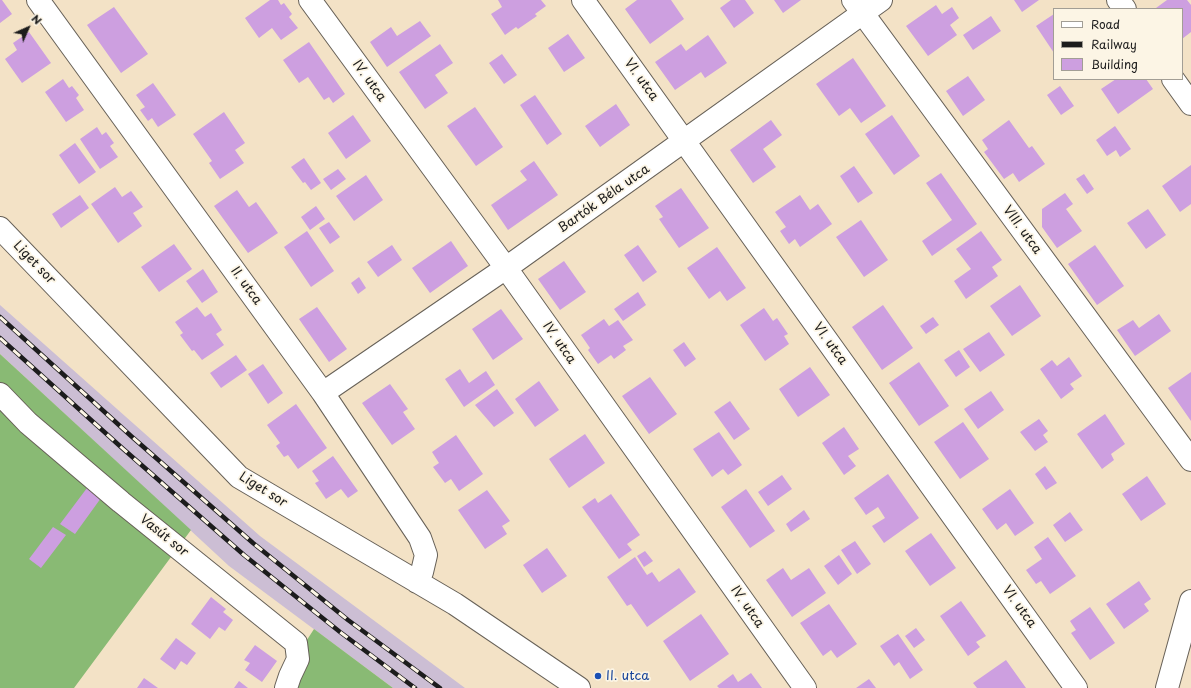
<!DOCTYPE html>
<meta charset="utf-8">
<style>
body{margin:0}
#map{position:relative;width:1191px;height:688px;overflow:hidden;background:#f3e2c6;font-family:"Playpen Sans",sans-serif}
canvas{display:block}
.legend{position:absolute;left:1053px;top:8px;width:130px;height:72px;box-sizing:border-box;background:#fcf5e5;border:1px solid #a29e95;margin:0;padding:5px 7px;list-style:none;font-size:12px;color:#1c1c1c}
.legend li{display:flex;align-items:center;gap:8px;height:20px}
.legend b{width:20px;border:1px solid #a29e95}
.north{position:absolute;left:8px;top:8px;width:40px;height:40px;-webkit-text-stroke:3px #fcf5e5;paint-order:stroke;rotate:45deg;font-size:11px;font-weight:700;line-height:16px;text-align:center;color:#1c1c1c}
.north::after{content:'';display:block;margin:auto;width:14px;height:18px;background:#1c1c1c;clip-path:polygon(50% 0,100% 100%,50% 72%,0 100%)}
</style>
<div id="map">
<canvas width="1191" height="688"></canvas>
<ul class="legend">
<li><b style="height:5px;background:#fff"></b>Road</li>
<li><b style="height:5px;background:#1c1c1c"></b>Railway</li>
<li><b style="height:11px;background:#cd9fe0"></b>Building</li>
</ul>
<div class="north">N</div>
</div>
<script>
const ctx = document.querySelector('canvas').getContext('2d');
ctx.lineJoin = 'round';
function fill(path, color) { ctx.fillStyle = color; ctx.fill(path, 'evenodd'); }
const poly = rows => new Path2D(rows.map(r => 'M' + r).join(''));
function strokePath(path, color, width, dash) { ctx.strokeStyle = color; ctx.lineWidth = width; ctx.lineCap = dash ? 'butt' : 'round'; ctx.setLineDash(dash || []); ctx.stroke(path); }
function drawText(font, color, halo, rows, align = 'center') {
  ctx.font = font + ' "Playpen Sans",sans-serif'; ctx.lineWidth = 3.5; ctx.setLineDash([]); ctx.textBaseline = 'middle'; ctx.strokeStyle = halo; ctx.fillStyle = color; for (const [text, x, y, turn = 0] of rows) {
    ctx.save(); ctx.translate(x, y); ctx.rotate((+turn || 0) * Math.PI / 180); ctx.textAlign = isNaN(turn) ? turn : align; if (halo) ctx.strokeText(text, 0, 0); ctx.fillText(text, 0, 0); ctx.restore();
  }
}
fill(poly([
 [0,305,260,536,465,688,393,688,229,566,0,354]
]), '#ccbed4');
fill(poly([
 [0,354,191,530,74,688,0,688],
 [314,629,393,688,276,688]
]), '#89ba74');
fill(poly([
 [0,0,2,0,12,14,0,23],
 [270,0,278,0,281,5,284,3,292,14,289,17,298,28,281,40,272,28,259,38,245,18],
 [498,0,541,0,546,6,535,14,537,16,518,29,516,27,505,35,491,14,502,7],
 [637,0,671,0,684,19,650,44,625,9],
 [731,0,745,0,754,13,734,28,720,8],
 [774,0,801,0,783,13],
 [1014,0,1039,0,1022,12],
 [1167,0,1187,0,1191,5,1191,32,1182,39,1182,9,1156,8],
 [936,5,942,14,952,7,959,18,950,25,957,35,928,56,906,26],
 [114,7,148,54,121,73,87,25],
 [1054,14,1054,53,1036,26],
 [991,16,1001,31,973,50,963,35],
 [420,21,431,36,387,67,370,42,391,27,397,36],
 [29,32,51,63,22,83,5,59,17,50,13,43],
 [568,34,585,58,564,72,548,48],
 [708,35,727,63,705,78,701,72,675,90,655,62,681,44,686,51],
 [309,42,345,94,333,103,329,97,324,100,308,77,299,83,283,60],
 [440,44,453,63,435,75,448,93,425,109,399,72],
 [502,54,517,75,504,84,489,63],
 [853,58,886,106,861,123,850,108,839,116,816,84],
 [968,76,985,100,963,116,946,91],
 [63,79,69,88,72,86,79,95,76,98,84,110,66,122,45,92],
 [1116,79,1146,79,1153,89,1118,114,1101,89],
 [153,83,176,115,158,127,152,118,148,121,140,110,145,107,136,95],
 [1060,86,1074,106,1061,115,1047,95],
 [535,95,562,134,547,145,520,105],
 [616,104,630,125,600,147,585,126],
 [475,107,503,147,476,166,447,126],
 [224,112,245,143,235,150,244,163,220,179,209,163,212,161,193,134],
 [353,115,371,141,346,159,328,133],
 [892,115,920,156,894,175,865,134],
 [771,120,782,135,763,149,776,167,753,183,730,150],
 [1009,120,1029,148,1032,146,1045,164,1019,182,1013,173,1004,179,984,152,988,149,982,140],
 [1115,126,1131,149,1120,157,1116,150,1107,156,1096,140],
 [97,127,102,135,106,132,114,143,110,146,118,157,100,169,80,139],
 [75,143,96,172,79,184,59,155],
 [304,158,321,183,311,190,305,182,303,183,291,167],
 [534,161,558,195,508,230,491,205,527,180,520,171],
 [1191,165,1191,204,1180,212,1162,186],
 [854,166,873,193,858,203,840,176],
 [338,169,346,179,331,190,323,179],
 [941,173,977,224,932,256,922,241,952,220,926,183],
 [1084,174,1094,189,1087,194,1076,179],
 [366,175,383,200,354,221,336,196],
 [115,187,122,197,131,191,143,207,133,213,142,226,118,243,91,204],
 [681,188,709,228,679,248,659,219,663,217,655,206],
 [237,190,249,207,256,202,278,233,248,253,214,206],
 [1065,193,1073,204,1066,209,1082,231,1057,248,1042,227,1042,209],
 [80,195,89,208,61,228,52,214],
 [800,195,810,210,818,204,832,224,800,247,795,239,789,244,780,231,786,227,775,212],
 [316,206,325,219,310,230,301,217],
 [1148,209,1166,235,1146,249,1127,223],
 [861,220,888,260,864,277,836,237],
 [329,222,340,237,330,244,319,228],
 [307,231,334,271,311,287,284,247],
 [981,231,1002,260,992,267,998,276,966,299,954,281,971,269,956,249],
 [451,241,468,266,430,293,412,268],
 [174,244,192,269,159,292,141,267],
 [392,245,402,260,378,277,367,262],
 [638,245,657,272,643,282,624,255],
 [1095,245,1124,286,1097,305,1068,264],
 [717,247,746,288,727,301,720,291,709,299,687,268],
 [564,261,586,292,560,310,538,279],
 [203,269,218,292,202,303,186,281],
 [359,277,366,288,358,294,351,283],
 [1020,285,1041,316,1012,336,990,306],
 [638,292,646,305,623,321,614,309],
 [883,305,913,348,882,370,852,327],
 [197,307,205,317,211,313,222,330,216,334,224,345,202,360,194,350,192,351,180,335,183,333,175,322],
 [317,307,347,349,329,362,299,319],
 [764,308,773,321,777,318,788,334,784,336,789,344,765,361,740,325],
 [501,309,523,339,493,360,472,329],
 [1159,314,1171,331,1135,356,1117,330,1133,320,1139,328],
 [933,317,939,325,926,334,920,326],
 [604,319,609,326,618,320,633,340,623,346,626,350,614,359,611,355,598,364,588,350,590,348,581,335],
 [989,332,1005,355,980,372,963,349],
 [684,342,696,359,685,367,673,350],
 [959,350,970,367,956,377,944,360],
 [236,355,247,370,221,388,210,373],
 [1069,357,1082,376,1070,384,1074,389,1061,399,1040,369,1052,360,1057,366],
 [919,362,949,406,919,426,889,383],
 [263,364,283,393,268,404,248,374],
 [810,367,830,395,798,417,779,389],
 [460,369,469,383,486,371,495,385,464,407,445,379],
 [1191,372,1191,421,1168,388],
 [650,377,677,414,649,434,622,396],
 [539,381,559,410,535,427,515,399],
 [390,384,408,409,403,412,415,429,392,445,362,403],
 [497,389,514,413,494,427,475,405],
 [991,391,1004,410,978,429,964,409],
 [730,401,750,429,734,440,714,412],
 [296,404,327,448,298,469,288,455,284,457,276,446,280,443,267,425],
 [1105,414,1125,444,1111,454,1114,460,1102,469,1077,434],
 [1039,419,1048,431,1043,435,1048,442,1035,451,1020,432],
 [963,422,989,459,960,479,934,442],
 [844,427,859,449,848,456,856,466,844,475,822,443],
 [719,432,742,465,728,475,723,469,712,477,693,449],
 [585,434,605,463,569,488,549,459],
 [456,435,483,474,459,491,451,479,445,483,433,467,439,463,432,452],
 [333,456,358,491,348,498,341,489,326,499,315,483,319,481,312,471],
 [1045,466,1057,483,1046,490,1035,474],
 [888,474,919,518,884,543,872,526,885,518,878,507,866,515,854,498],
 [782,475,792,489,768,506,758,492],
 [1147,476,1166,504,1141,521,1122,494],
 [87,488,101,498,75,534,60,524],
 [746,489,775,531,750,548,721,507],
 [1010,489,1034,523,1015,536,1006,523,997,530,982,509],
 [487,490,510,521,502,526,507,534,485,549,458,510],
 [611,494,640,535,627,544,632,550,619,559,582,507,595,498,598,503],
 [804,510,810,519,791,532,786,524],
 [1070,512,1083,530,1065,542,1053,525],
 [53,527,66,535,41,568,29,559],
 [931,533,956,568,930,586,905,551],
 [1048,537,1076,576,1050,594,1041,581,1036,584,1026,570,1042,559,1034,547],
 [855,541,871,564,857,574,841,550],
 [547,548,567,576,542,593,523,565],
 [645,551,653,561,644,567,637,556],
 [839,555,852,574,838,585,824,566],
 [635,557,647,575,652,572,659,582,679,568,696,592,647,627,631,604,627,606,607,577],
 [783,568,791,580,809,568,826,593,792,617,766,580],
 [1139,581,1151,599,1144,604,1149,611,1124,629,1106,604],
 [211,597,226,609,223,612,233,620,225,631,219,627,210,639,191,624],
 [961,601,986,636,976,642,980,647,968,656,940,616],
 [829,604,857,644,837,658,831,650,823,656,800,623],
 [1090,607,1115,643,1090,660,1071,633,1076,630,1070,621],
 [701,614,729,654,690,681,663,641],
 [916,628,925,640,914,648,905,636],
 [898,634,923,670,910,679,899,662,894,666,880,646],
 [176,638,196,653,187,665,181,661,175,670,160,659],
 [255,645,277,661,262,682,245,670,250,663,244,660],
 [1006,660,1026,688,977,688,973,683],
 [751,673,762,688,719,688,717,686,733,674,738,682],
 [144,678,158,688,137,688],
 [869,679,876,688,856,688],
 [239,681,248,688,234,688]
]), '#cd9fe0');
const minor = poly([
 [38,0,323,393,420,538,426,555,422,572,417,582],
 [310,0,506,268,805,688],
 [583,0,1076,688],
 [853,0,1191,460],
 [1118,0,1125,9],
 [1173,79,1191,104],
 [0,228,239,477,455,604,579,688],
 [323,393,506,268,881,0],
 [0,394,28,423,121,502,296,643,298,659,290,676,286,688],
 [1167,688,1191,601]
]);
strokePath(minor, '#676158', 24);
strokePath(minor, '#fff', 22);
const rail = poly([
 [0,317,131,436,253,543,348,620,440,688],
 [0,338,121,447,244,555,340,632,415,688]
]);
strokePath(rail, '#1c1c1c', 4.5);
strokePath(rail, '#fcf5e5', 3, [9]);
for (const [x, y, r, color] of [
 [598,676,4,"#1a4fb4"]
]) { const dot = new Path2D(); dot.arc(x, y, r, 0, 2 * Math.PI); ctx.fillStyle = color; ctx.fill(dot); strokePath(dot, '#fcf5e5', 1.5); }
drawText('13px', '#1c1c1c', '#fcf5e5', [
 ["VI. utca",641,80,54],
 ["IV. utca",369,81,54],
 ["Bartók Béla utca",604,199,-35],
 ["VIII. utca",1022,230,54],
 ["Liget sor",34,263,46],
 ["II. utca",246,286,54],
 ["IV. utca",559,343,55],
 ["VI. utca",830,344,54],
 ["Liget sor",263,490,32],
 ["Vasút sor",164,536,39],
 ["IV. utca",747,607,55],
 ["VI. utca",1019,607,54]
]);
drawText('13px', '#164399', '#fcf5e5', [
 ["II. utca",606,676]
], 'left');
</script>
